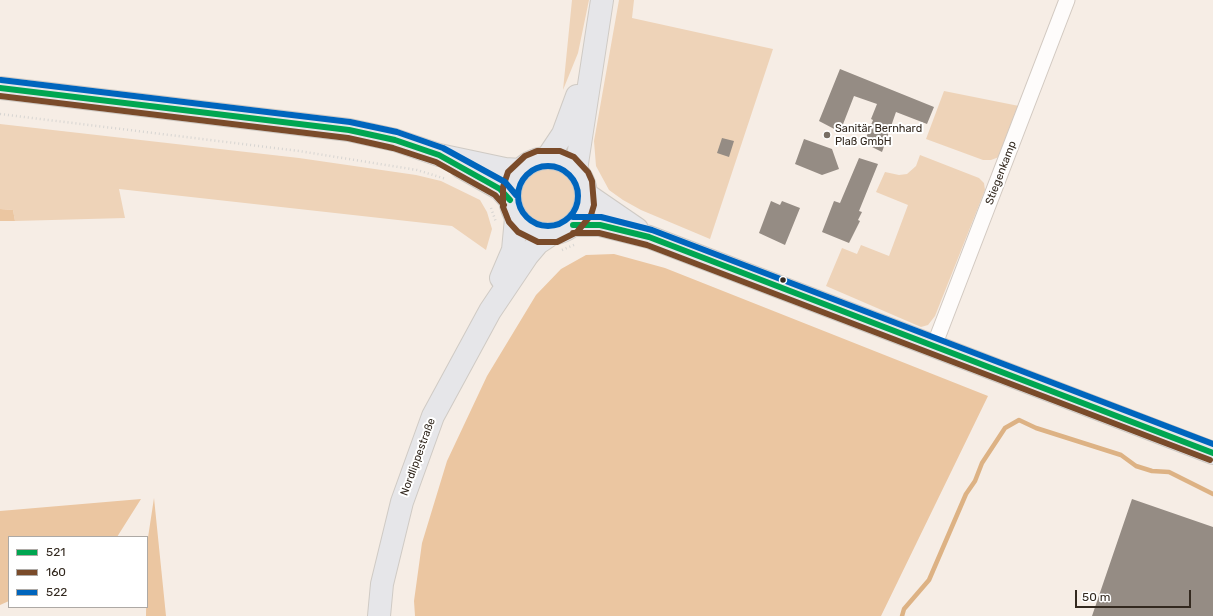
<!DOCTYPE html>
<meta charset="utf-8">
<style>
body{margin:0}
#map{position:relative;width:1213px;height:616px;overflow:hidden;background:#f6ede5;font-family:Rubik,sans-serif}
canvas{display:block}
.legend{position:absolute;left:8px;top:536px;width:140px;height:72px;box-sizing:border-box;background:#fff;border:1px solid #ada9a5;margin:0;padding:5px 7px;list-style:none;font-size:12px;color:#33291f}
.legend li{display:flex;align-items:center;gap:8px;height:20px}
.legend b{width:20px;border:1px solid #ada9a5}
.scale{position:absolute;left:1075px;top:590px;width:116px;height:18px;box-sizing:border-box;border:2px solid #33291f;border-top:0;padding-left:5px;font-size:12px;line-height:14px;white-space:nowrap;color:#33291f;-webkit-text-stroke:3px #fff;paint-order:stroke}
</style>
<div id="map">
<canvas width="1213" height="616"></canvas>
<ul class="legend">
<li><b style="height:5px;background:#00a651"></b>521</li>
<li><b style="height:5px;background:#7a4b2a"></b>160</li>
<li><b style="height:5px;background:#0065bd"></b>522</li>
</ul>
<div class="scale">50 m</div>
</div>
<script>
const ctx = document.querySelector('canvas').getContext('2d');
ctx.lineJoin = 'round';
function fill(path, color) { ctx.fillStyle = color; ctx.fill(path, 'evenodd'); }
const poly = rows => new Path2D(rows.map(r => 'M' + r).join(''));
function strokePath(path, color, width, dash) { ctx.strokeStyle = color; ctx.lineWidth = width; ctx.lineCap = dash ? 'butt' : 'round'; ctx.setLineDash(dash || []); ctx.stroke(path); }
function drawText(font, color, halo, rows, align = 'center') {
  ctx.font = font + ' Rubik,sans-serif'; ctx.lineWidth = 4; ctx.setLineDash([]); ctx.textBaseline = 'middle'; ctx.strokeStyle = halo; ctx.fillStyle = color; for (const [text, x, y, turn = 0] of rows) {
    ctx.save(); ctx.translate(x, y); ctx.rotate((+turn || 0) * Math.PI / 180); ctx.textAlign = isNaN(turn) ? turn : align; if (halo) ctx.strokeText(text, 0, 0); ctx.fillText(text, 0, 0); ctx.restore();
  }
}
fill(poly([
 [572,0,589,0,578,53,563,90],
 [619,0,634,0,632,18,773,49,710,239,641,210,623,200,609,190,596,166,594,141],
 [944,91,1019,106,999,157,991,160,983,160,926,139],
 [0,124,299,158,416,175,441,181,480,200,487,212,492,229,486,250,452,226,119,189,125,218,15,221,13,210,0,209],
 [920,155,979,178,984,183,985,190,935,316,928,325,921,327,826,286,842,248,857,254,861,245,889,256,908,205,876,192,885,172,899,175,907,174,916,166],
 '517 196a31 31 0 1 1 62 0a31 31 0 1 1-62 0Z'
]), '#eed3b8');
fill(poly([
 [0,209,13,210,15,221,0,221],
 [614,254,665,268,988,396,881,616,415,616,414,601,422,543,447,461,487,376,536,295,561,269,586,255],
 [154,498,166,616,146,616,147,544],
 [141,499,117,537,9,537,9,601,0,605,0,511]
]), '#ebc6a1');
strokePath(poly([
 [902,616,904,609,929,580,966,494,975,481,982,463,1005,428,1019,420,1036,428,1121,455,1136,466,1152,471,1169,472,1213,494]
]), '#ddb284', 4.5);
fill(poly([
 [840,69,934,107,927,124,896,112,882,152,864,143,873,120,871,119,877,104,854,96,840,132,819,121],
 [722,138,734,141,729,157,717,153],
 [804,139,832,149,839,169,822,175,795,164],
 [859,158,878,164,859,211,862,212,858,220,860,221,849,243,822,232,834,201,840,203],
 [771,201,780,205,782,201,800,208,785,245,759,233],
 [1132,499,1213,527,1213,616,1092,616]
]), '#958c84');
const street = poly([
 [934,346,1067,0]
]);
const primary = poly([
 [0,88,349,130,395,140,439,155,505,169,521,170],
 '510 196a38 38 0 1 1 76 0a38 38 0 1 1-76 0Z',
 [547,158,563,134,577,96],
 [461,167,500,189,510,200],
 [576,170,602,0],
 [586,194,637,229],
 [573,225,600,225,649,237,1213,453],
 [501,278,513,250,516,218],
 [379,616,382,584,402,502,433,416,490,311,527,256,538,243,550,235]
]);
strokePath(street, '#d2c9c1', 17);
strokePath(primary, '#cfcac4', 24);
strokePath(poly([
 [0,114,299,151,417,170,446,179],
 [491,208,496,222],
 [562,250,576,244]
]), '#d7d5d2', 2.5, [1, 3]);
strokePath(street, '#fefcfb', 15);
strokePath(primary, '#e6e6e9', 22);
strokePath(poly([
 [0,88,349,130,395,140,439,155,500,189,510,200],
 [573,225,600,225,649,237,1213,453]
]), '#00a651', 6);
strokePath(poly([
 [0,96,348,138,393,148,436,162,495,195,504,205],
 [587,171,574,157,560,151,537,151,525,156,508,172,503,187,503,207,509,222,518,232,538,242,557,242,577,232,591,215,594,205,592,181,588,172],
 [573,233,599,233,647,245,1210,460]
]), '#7a4b2a', 6);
strokePath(poly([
 [1,80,350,122,397,132,443,148,505,182,516,195],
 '518 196a30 30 0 1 1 60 0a30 30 0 1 1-60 0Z',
 [573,217,601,217,652,230,1213,444]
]), '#0065bd', 6);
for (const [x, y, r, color] of [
 [827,135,4,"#776e64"],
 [783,280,3.5,"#33291f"]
]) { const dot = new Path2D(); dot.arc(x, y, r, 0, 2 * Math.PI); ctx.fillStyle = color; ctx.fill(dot); strokePath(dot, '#fff', 1.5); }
drawText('11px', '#33291f', '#fff', [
 ["Sanitär Bernhard",835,129],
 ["Plaß GmbH",835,142]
], 'left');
drawText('11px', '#33291f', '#fff', [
 ["Stiegenkamp",1001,173,-69],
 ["Nordlippestraße",418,457,-70]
]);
</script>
